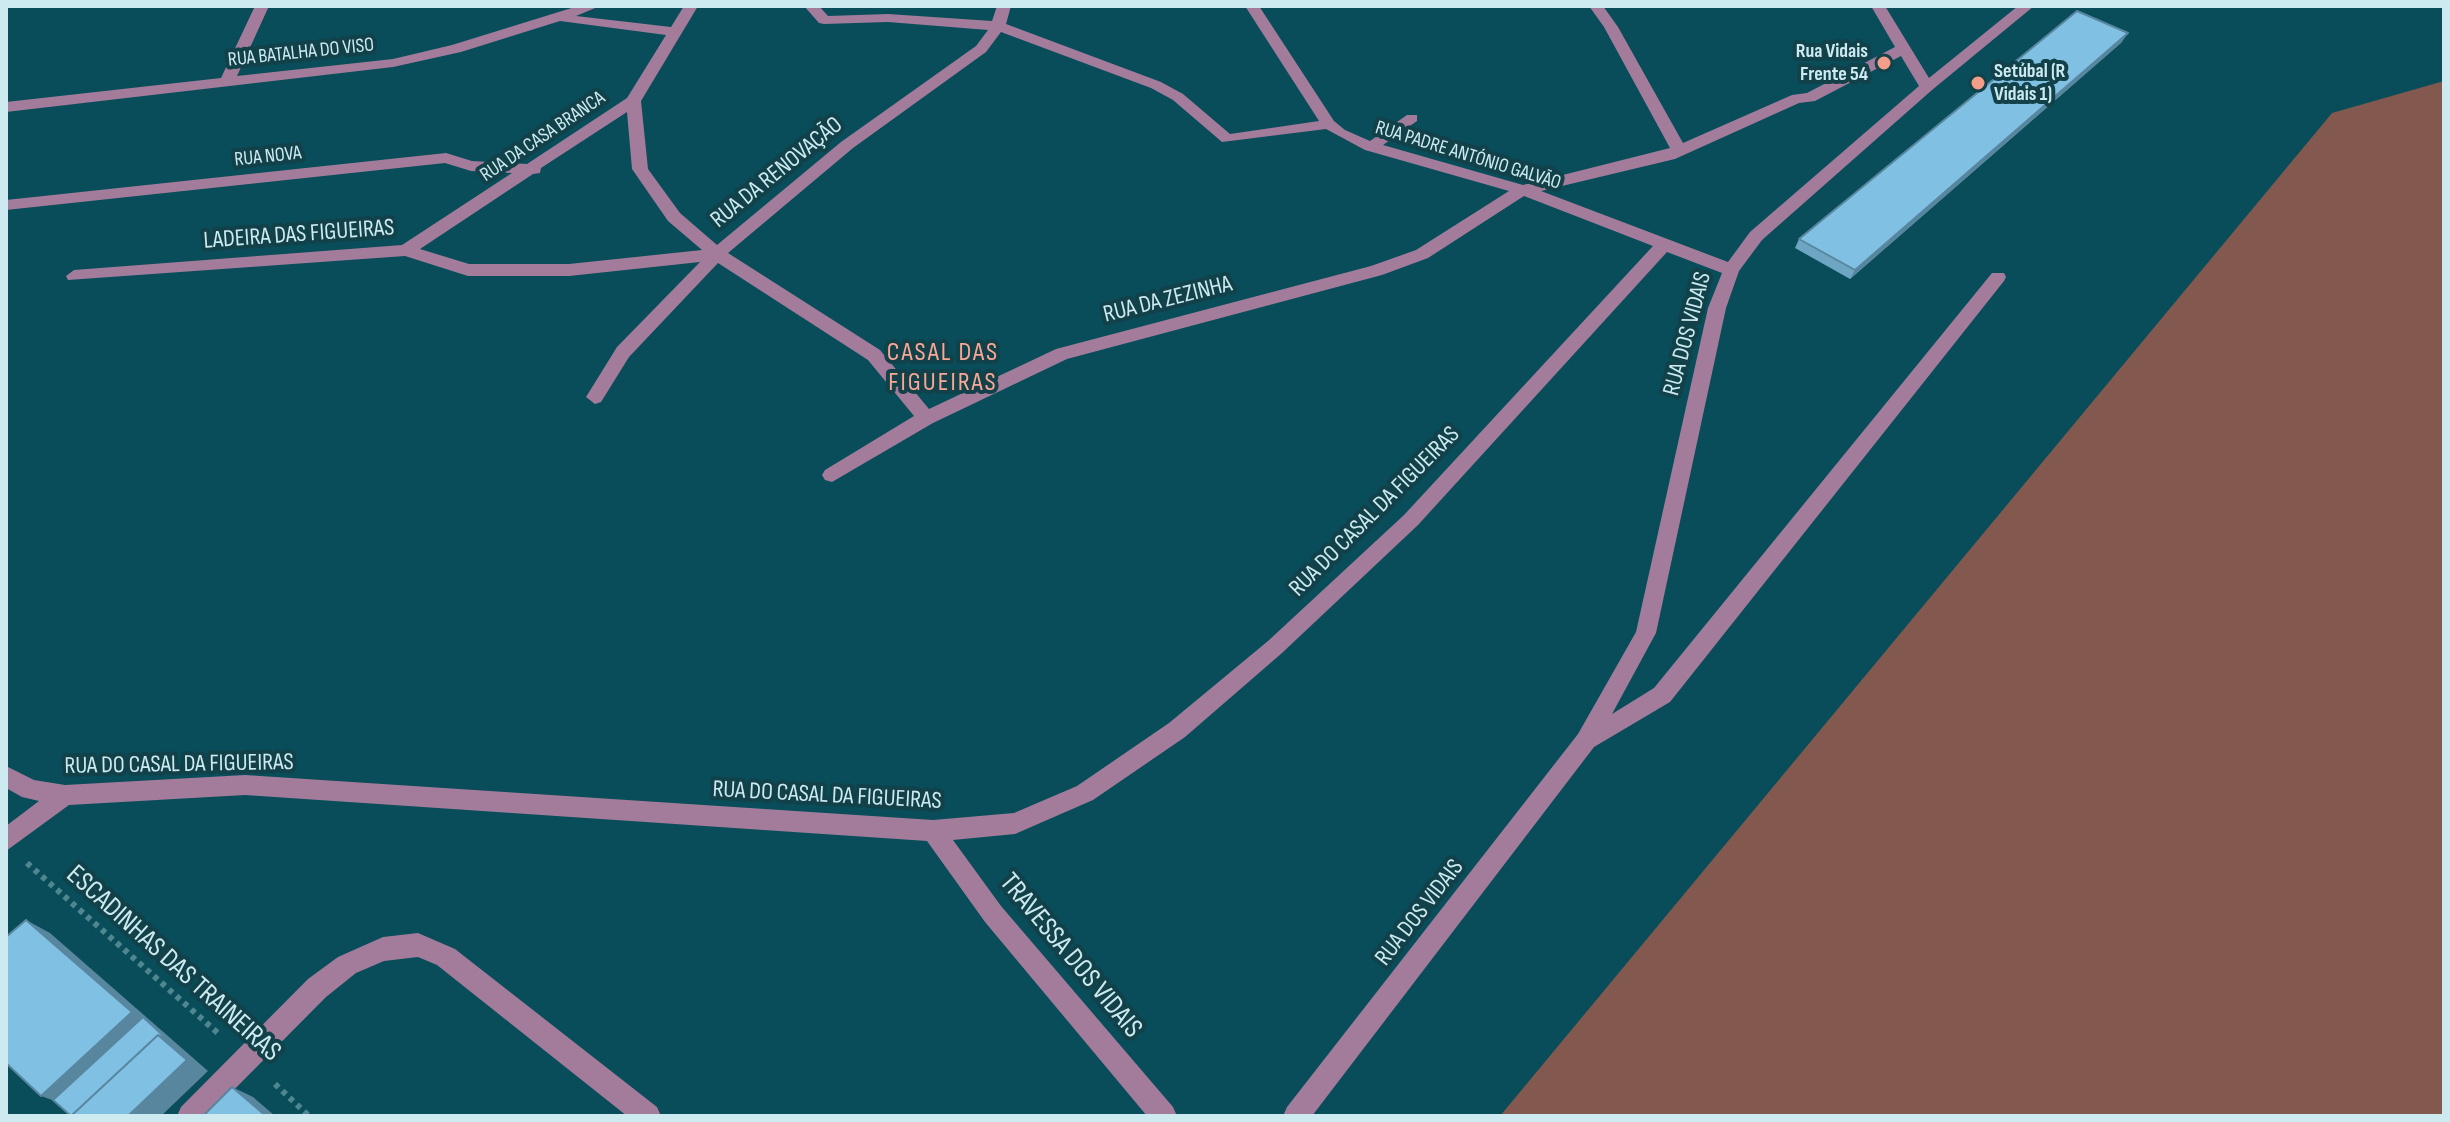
<!DOCTYPE html>
<meta charset="utf-8">
<style>
body{margin:0}
#map{position:relative;width:2450px;height:1122px;overflow:hidden;background:#084d59;font-family:"Sofia Sans Condensed",sans-serif}
canvas{display:block}
.frame{position:absolute;inset:0;border:8px solid #cceaf0;pointer-events:none}
</style>
<div id="map">
<canvas width="2450" height="1122"></canvas>
<div class="frame"></div>
</div>
<script>
const ctx = document.querySelector('canvas').getContext('2d');
ctx.lineJoin = 'round';
function fill(path, color) { ctx.fillStyle = color; ctx.fill(path, 'evenodd'); }
const poly = rows => new Path2D(rows.map(r => 'M' + r).join(''));
function strokePath(path, color, width, dash) { ctx.strokeStyle = color; ctx.lineWidth = width; ctx.lineCap = dash ? 'butt' : 'round'; ctx.setLineDash(dash || []); ctx.stroke(path); }
function drawText(font, color, halo, rows, align = 'center') {
  ctx.font = font + ' "Sofia Sans Condensed",sans-serif'; ctx.lineWidth = 8; ctx.setLineDash([]); ctx.textBaseline = 'middle'; ctx.strokeStyle = halo; ctx.fillStyle = color; for (const [text, x, y, turn = 0] of rows) {
    ctx.save(); ctx.translate(x, y); ctx.rotate((+turn || 0) * Math.PI / 180); ctx.textAlign = isNaN(turn) ? turn : align; if (halo) ctx.strokeText(text, 0, 0); ctx.fillText(text, 0, 0); ctx.restore();
  }
}
fill(poly([
 [2444,81,2444,1116,1500,1116,2332,113]
]), '#83584e');
strokePath(poly([
 [27,863,220,1035],
 [275,1084,309,1116]
]), '#4f8690', 6, [5, 5]);
fill(poly([
 [255,6,269,6,237,76,393,59,452,45,578,6,600,6,576,16,671,27,684,6,698,6,641,101,648,169,680,213,717,245,841,142,976,46,988,30,888,22,824,24,819,23,804,6,819,6,828,16,888,14,992,21,997,6,1011,6,1006,24,1161,82,1183,94,1230,134,1319,121,1245,6,1259,6,1334,121,1345,130,1370,141,1407,115,1417,115,1417,121,1383,145,1523,185,1670,148,1604,27,1589,6,1603,6,1618,27,1683,143,1792,95,1807,93,1895,47,1871,6,1885,6,1929,78,2018,6,2034,6,1932,90,1762,240,1739,271,1726,308,1656,633,1612,714,1654,688,1992,273,2004,273,2006,277,2004,281,1670,702,1594,747,1312,1116,1283,1116,1287,1107,1578,734,1636,632,1708,308,1722,273,1667,252,1418,525,1282,653,1185,737,1093,800,1015,834,953,840,1001,906,1173,1107,1177,1116,1147,1116,985,922,927,841,245,795,69,805,6,851,6,826,39,801,22,797,6,788,6,766,34,780,65,785,245,775,933,820,1014,813,1077,786,1169,723,1268,641,1404,515,1653,246,1524,196,1428,258,1382,275,1067,359,933,423,832,482,825,480,822,475,825,470,914,416,868,360,718,263,629,357,601,402,595,404,586,397,617,347,700,262,569,276,468,276,405,256,68,280,66,276,74,270,402,245,512,173,471,171,445,163,6,210,6,200,446,153,472,161,527,164,627,98,666,35,560,21,461,52,393,67,6,112,6,102,221,78,255,6],
 [1001,32,1151,88,1173,100,1222,142,1326,129,1365,150,1509,191,1416,250,1371,266,1056,349,929,409,880,350,728,253,853,148,986,52,1001,32],
 [1901,56,1919,86,1750,232,1728,262,1541,191,1675,159,1799,103,1815,101,1901,56],
 [627,112,632,169,668,221,702,250,569,264,469,264,420,249,533,174,540,173,541,168,627,112],
 [418,933,455,949,657,1107,661,1116,627,1116,437,965,418,957,384,961,356,973,326,997,208,1116,177,1116,181,1107,308,979,338,957,383,937,418,933]
]), '#a37c9b');
fill(poly([
 [2122,42,1850,279,1795,248,1799,239]
]), '#6da5c3');
fill(poly([
 [2128,33,2122,42,1850,279,1855,270],
 [26,920,50,933,208,1071,161,1116,128,1116,158,1035,152,1025,66,1105,41,1096],
 [232,1087,253,1097,275,1116,266,1116]
]), '#59869f');
const building = poly([
 [2077,11,2128,33,1855,270,1799,239,2077,11],
 [26,920,132,1012,41,1096,6,1063,6,937,26,920],
 [143,1017,168,1040,158,1035,71,1116,53,1100,143,1017],
 [158,1035,187,1060,128,1116,71,1116,158,1035],
 [232,1087,266,1116,203,1116,232,1087]
]);
fill(building, '#7fc0e3');
strokePath(building, '#59869f', 2);
for (const [x, y, r, color] of [
 [1884,63,8,"#f49e8a"],
 [1978,83,8,"#f49e8a"]
]) { const dot = new Path2D(); dot.arc(x, y, r, 0, 2 * Math.PI); ctx.fillStyle = color; ctx.fill(dot); strokePath(dot, '#12414a', 3); }
drawText('bold 20px', '#cceaf0', '#12414a', [
 ["Rua Vidais",1868,52],
 ["Frente 54",1868,75],
 ["Setúbal (R",1994,72,"left"],
 ["Vidais 1)",1994,95,"left"]
], 'right');
drawText('20px', '#cceaf0', '#12414a', [
 ["RUA BATALHA DO VISO",301,53,-6],
 ["RUA DA CASA BRANCA",543,137,-34],
 ["RUA PADRE ANTÓNIO GALVÃO",1468,156,17],
 ["RUA NOVA",268,157,-6]
]);
drawText('24px', '#cceaf0', '#12414a', [
 ["RUA DA RENOVAÇÃO",777,173,-39],
 ["LADEIRA DAS FIGUEIRAS",299,235,-4],
 ["RUA DA ZEZINHA",1168,300,-14],
 ["RUA DOS VIDAIS",1688,334,-75],
 ["RUA DO CASAL DA FIGUEIRAS",1375,512,-45],
 ["RUA DO CASAL DA FIGUEIRAS",179,765,-1],
 ["RUA DO CASAL DA FIGUEIRAS",827,796,3],
 ["RUA DOS VIDAIS",1420,913,-52]
]);
ctx.letterSpacing = '2px';
drawText('26px', '#f9a895', '#12414a', [
 ["CASAL DAS",943,353],
 ["FIGUEIRAS",943,383]
]);
ctx.letterSpacing = '0px';
drawText('28px', '#cceaf0', '#12414a', [
 ["TRAVESSA DOS VIDAIS",1070,956,50],
 ["ESCADINHAS DAS TRAINEIRAS",173,964,42]
]);
</script>
